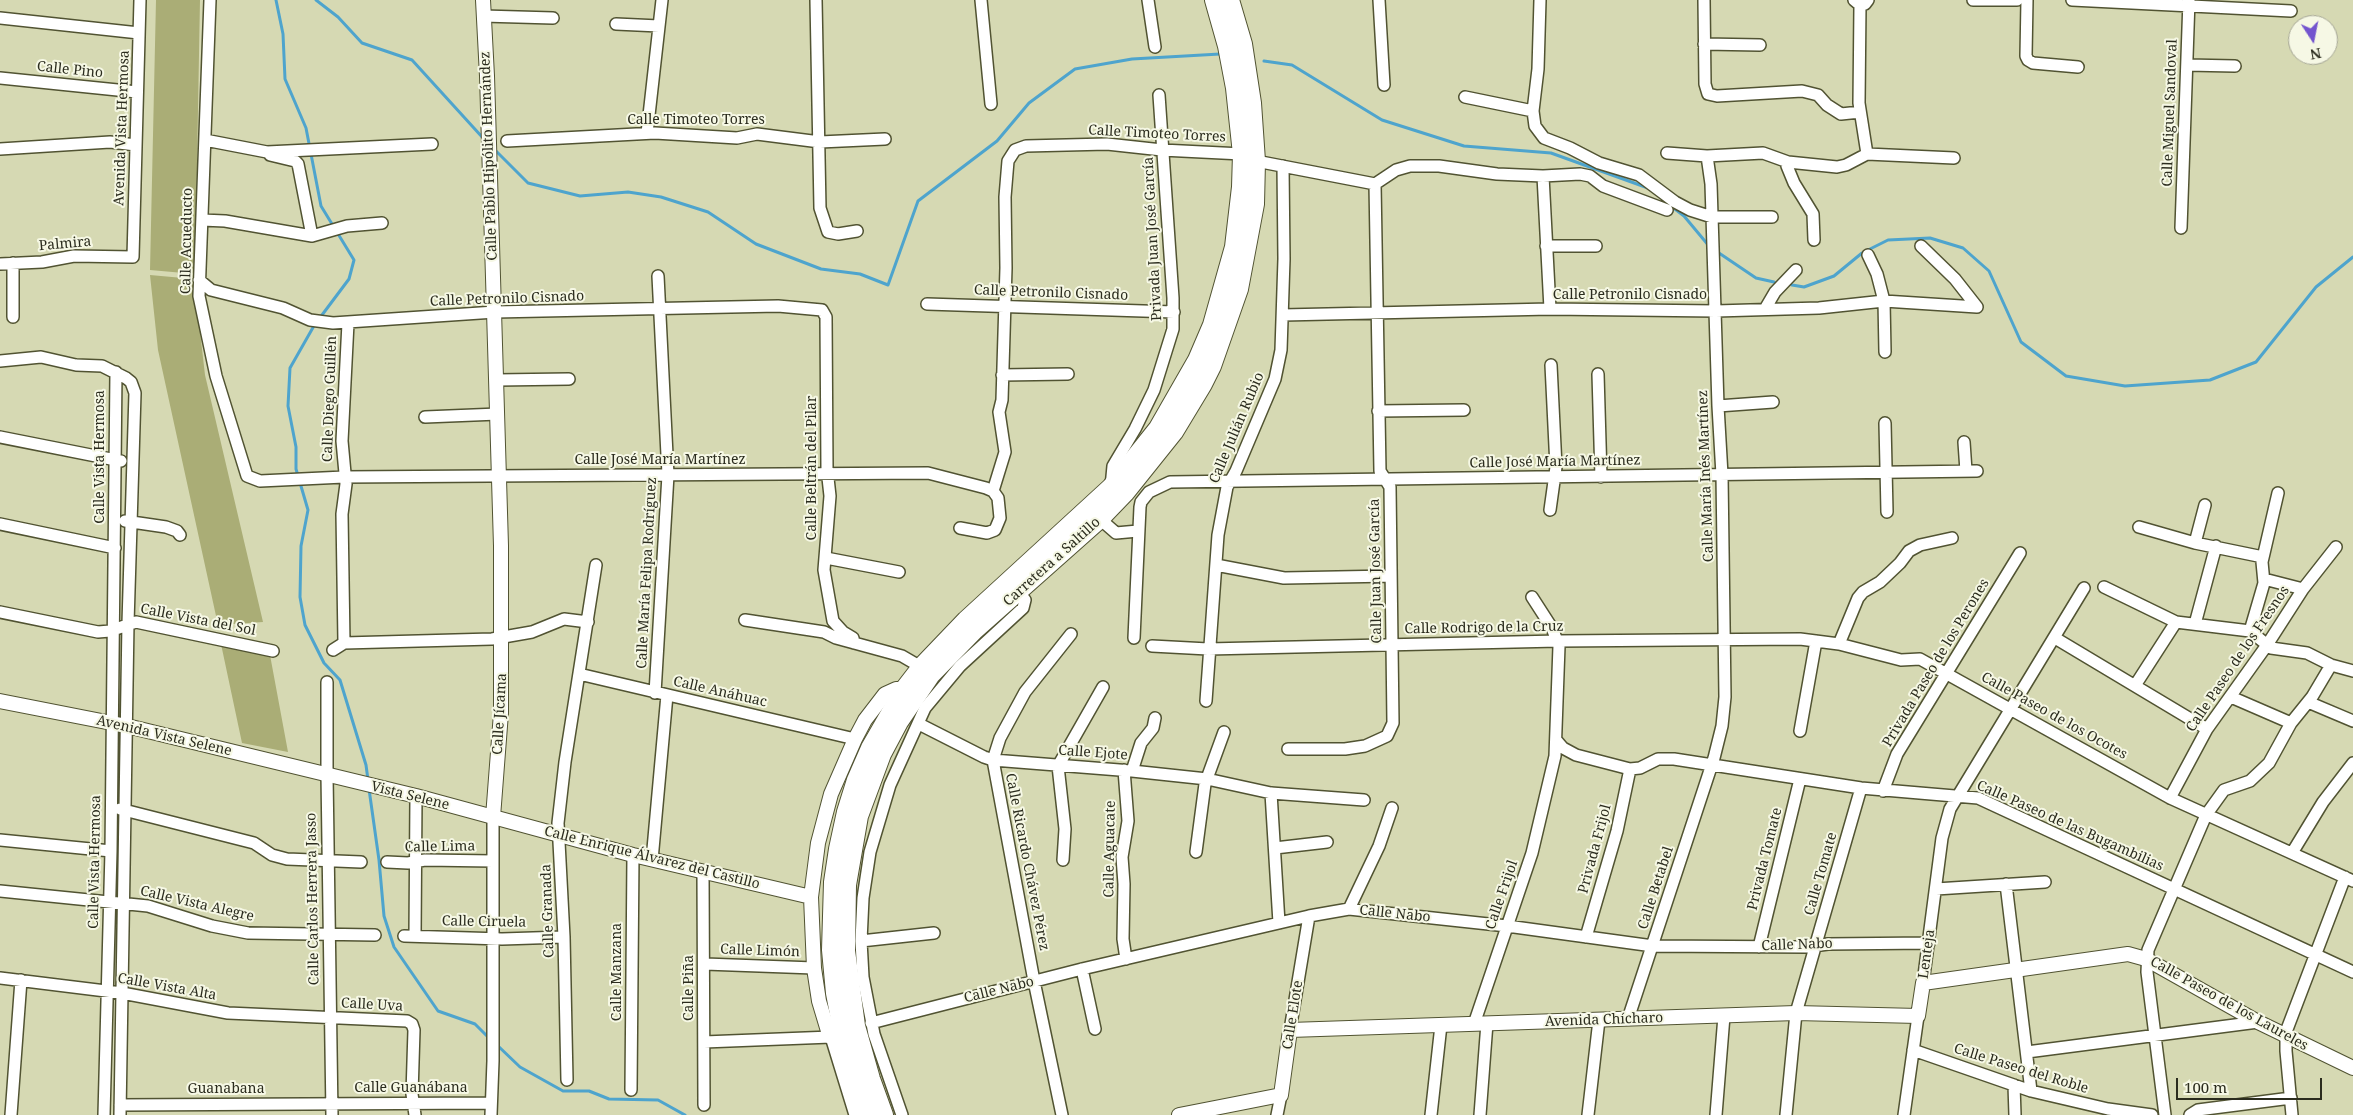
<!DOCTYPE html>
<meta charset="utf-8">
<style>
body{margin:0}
#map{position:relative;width:2353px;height:1115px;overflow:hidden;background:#d6d9b3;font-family:"Noto Serif",serif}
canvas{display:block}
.north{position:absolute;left:2288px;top:15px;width:50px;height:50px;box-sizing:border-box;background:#f6f8e5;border:1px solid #a5a695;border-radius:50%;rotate:169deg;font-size:14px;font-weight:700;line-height:20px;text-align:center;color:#2b2c1e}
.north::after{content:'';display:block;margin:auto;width:18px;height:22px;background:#7354ce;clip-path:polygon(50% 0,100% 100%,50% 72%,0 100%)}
.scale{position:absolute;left:2176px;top:1078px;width:146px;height:22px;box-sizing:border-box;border:2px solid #2b2c1e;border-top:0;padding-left:6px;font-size:15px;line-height:18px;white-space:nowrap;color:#2b2c1e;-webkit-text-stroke:4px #f6f8e5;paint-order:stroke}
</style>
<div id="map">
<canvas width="2353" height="1115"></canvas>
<div class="north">N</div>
<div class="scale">100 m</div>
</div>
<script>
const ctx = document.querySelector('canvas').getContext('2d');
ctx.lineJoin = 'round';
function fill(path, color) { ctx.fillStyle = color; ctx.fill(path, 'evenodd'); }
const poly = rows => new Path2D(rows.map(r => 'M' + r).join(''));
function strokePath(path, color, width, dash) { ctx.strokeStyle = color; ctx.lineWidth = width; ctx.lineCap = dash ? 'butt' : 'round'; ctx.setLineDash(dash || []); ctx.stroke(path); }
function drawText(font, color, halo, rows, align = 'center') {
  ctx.font = font + ' "Noto Serif",serif'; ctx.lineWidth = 4; ctx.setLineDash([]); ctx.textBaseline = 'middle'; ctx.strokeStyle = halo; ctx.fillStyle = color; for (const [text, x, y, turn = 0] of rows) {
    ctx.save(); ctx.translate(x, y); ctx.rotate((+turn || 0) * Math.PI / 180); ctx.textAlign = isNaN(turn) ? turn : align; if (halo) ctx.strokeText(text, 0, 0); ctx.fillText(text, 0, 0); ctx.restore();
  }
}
fill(poly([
 [156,0,200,0,195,274,150,270],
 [150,275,194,279,205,375,263,622,218,625,158,350],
 [221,644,270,655,288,752,242,743]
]), '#aaad76');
strokePath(poly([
 [276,0,283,34,285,79,306,128,321,206,354,260,349,279,319,319],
 [316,0,338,17,362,43,412,60,483,138],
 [1264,61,1292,65,1382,120,1464,146,1551,153,1648,188],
 [493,148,528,183,580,196,628,192,661,197,708,212,756,244,821,269,860,274,888,285,918,201,997,141,1029,103,1075,69,1132,59,1220,54],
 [1671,206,1684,216,1709,246],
 [1716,251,1756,278,1774,282],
 [1792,285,1804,287,1834,276,1862,253,1888,240,1930,238,1963,248,1989,271,2021,342,2066,376,2125,386,2210,380,2256,362,2316,287,2353,257],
 [315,324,290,368,288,406,296,447,296,469,308,510,301,546,300,597,305,625,324,663,340,680,366,765,368,780],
 [369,789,379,860,384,916,394,947,438,1011,475,1024,490,1039],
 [497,1045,520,1067,563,1091,589,1091,609,1099,658,1100,685,1115]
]), '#4ea4cd', 3);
const minor = poly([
 [210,0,199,296,216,376,247,476,260,481,344,477,928,473,986,488,993,491,998,498,1000,518,995,530,987,533,960,528],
 [816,0,820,208,828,232,838,234,857,231],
 [981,0,991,104],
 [1148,0,1155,47],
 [1379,0,1384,85],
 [1704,0,1705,84,1708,94,1717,96,1802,91,1818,95,1827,105,1841,114,1860,112],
 [1854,0,1860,5,1865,4,1868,0],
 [1973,0,2017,0],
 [2027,0,2026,56,2028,60,2033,63,2078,67],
 [2072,0,2291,11],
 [1860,5,1859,103,1867,154],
 [483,16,553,18],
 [0,18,139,33],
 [616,24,659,26],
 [1704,44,1760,45],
 [2187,65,2235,66],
 [0,78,137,92],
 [1465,97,1533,111,1535,126,1544,138,1570,148,1599,163,1639,175,1675,202,1690,210,1712,217,1772,217],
 [1533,111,1538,69,1540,0],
 [647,133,662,0],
 [205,140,267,152,432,144],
 [507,141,655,133,737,138,757,134,820,142,885,139],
 [0,149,110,142,136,145],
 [1667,153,1707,156,1763,153,1788,162,1837,167,1846,165,1867,154,1954,158],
 [270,155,295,161,298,164,312,236],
 [1256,161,1375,184,1396,170,1410,166,1439,166,1497,174,1543,176,1580,174,1590,176,1603,186,1667,210],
 [1788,162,1787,166,1794,183,1813,214,1814,240],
 [1543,176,1550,309],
 [202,220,225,221,312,236,347,226,382,223],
 [2181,228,2189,0],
 [1546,246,1596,246],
 [1921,246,1955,279,1977,307],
 [1868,255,1877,274,1884,301,1885,352],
 [13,263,13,317],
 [0,264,42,262,74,256,133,257,140,0],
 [199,280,211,290,283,308,310,320,333,323,495,312,778,306,822,310,826,317,827,469,830,496,824,570,833,621,843,632,853,638,854,643],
 [927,304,1174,312],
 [1765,309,1775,292,1796,270],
 [1283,315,1550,309,1716,311,1819,308,1884,301,1977,307],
 [0,361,41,357,76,365,102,366,126,378,131,382,135,393,128,623,120,1115],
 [1598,374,1601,477],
 [1002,375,1068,374],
 [497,380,569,379],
 [1718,406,1773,402],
 [1378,411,1464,410],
 [425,417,498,414],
 [1885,423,1887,512],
 [0,437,121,461],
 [1964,442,1966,471],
 [1111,487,1113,466,1135,429,1154,390,1173,329,1173,298,1159,95],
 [993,491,1005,452,999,412,1002,400,1006,268,1005,197,1008,161,1015,150,1026,146,1107,144,1162,150,1242,154],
 [1550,510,1556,467,1551,365],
 [1100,519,1116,533,1138,531],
 [125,521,166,527,177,531,180,535],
 [0,524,115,548],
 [2139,527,2195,543,2263,557],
 [2195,543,2205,505],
 [826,558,899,572],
 [1216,565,1284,578,1391,576],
 [2264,579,2303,589],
 [2104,587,2176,622,2250,631,2271,648,2307,653,2331,665,2353,671],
 [0,612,98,632,110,631,136,622,273,651],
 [745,620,824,632,836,638,902,656,921,667],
 [2195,624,2216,546],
 [2250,631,2264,583,2262,562,2278,493],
 [1134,638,1140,507,1141,502,1149,492,1170,482,1977,471],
 [2055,638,2207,729],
 [344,643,342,514,346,484,342,441,348,323],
 [1839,644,1858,598,1863,592,1880,582,1900,563,1909,551,1920,545,1952,538],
 [1152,646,1208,649,1558,641,1800,639,1839,644,1901,660,1920,659,2170,798,2353,881],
 [333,650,344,643,492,639,532,632,564,619,588,622],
 [579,674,855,739],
 [327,682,327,775,332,1115],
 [2136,684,2176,622],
 [655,693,668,475,658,276],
 [2231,697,2291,723],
 [1206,701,1218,535,1227,487,1236,471,1275,379,1281,350,1284,259,1283,166],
 [2308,702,2353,721],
 [919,724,984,757,993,760,1132,771,1207,779,1271,793,1364,800],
 [1800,731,1816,641],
 [1557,741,1563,748,1576,755,1630,769,1640,768,1658,759,1674,759,1861,788,1978,798,2353,972],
 [1288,749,1345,749,1365,746,1387,736,1393,723,1390,487,1380,471,1375,184],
 [1124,770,1128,821,1122,857,1124,884,1123,939,1126,959],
 [1132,771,1141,743,1153,728,1155,718],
 [1883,791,1897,754,2020,553],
 [1271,793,1279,923],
 [2170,798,2207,729,2267,645,2303,589,2336,547],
 [120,809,254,843,272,855,287,859,361,862],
 [0,840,111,851],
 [1275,848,1327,842],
 [1196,852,1205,784,1224,732],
 [2292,853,2323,802,2353,763],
 [652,860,667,695],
 [1063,860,1065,829,1058,766,1103,687],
 [387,862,408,863,425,860,493,861],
 [703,871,704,1105],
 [2006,884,2031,1091],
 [1936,889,2045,882],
 [0,891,148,906,212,926,248,933,375,935],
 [1349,909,1379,846,1392,808],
 [404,936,502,939,564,937],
 [415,936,416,796],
 [1586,937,1617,831,1630,769],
 [861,941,934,933],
 [1759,947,1800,779],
 [705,964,814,968],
 [1082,969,1095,1029],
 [0,978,122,993,228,1013,407,1021,412,1024,414,1030,412,1094,415,1115],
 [1923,983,1942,838,1950,809,2084,588],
 [1628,1019,1714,758,1722,726,1725,697,1722,475,1718,406,1711,184,1707,156],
 [871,1023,1082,969,1309,916,1349,909,1507,926,1653,946,1806,947,1828,944,1929,943],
 [1474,1024,1532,853,1555,756,1559,646,1552,628,1532,597],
 [1290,1030,1309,916],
 [704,1042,831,1037,855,1115],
 [1913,1050,2031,1091,2108,1109,2152,1115],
 [2027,1052,2258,1022],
 [567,1080,564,937,558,823,565,762,596,565],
 [2014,1085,2015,1115],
 [631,1090,633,855],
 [120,1105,491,1103],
 [11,1115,21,980],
 [104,1115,111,851,116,372],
 [491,1115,493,1061,493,817],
 [902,1115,874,1034,863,977,861,941,863,898,870,852,890,785,925,708,960,666,1023,608,1025,600,1018,591],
 [1062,1115,1034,981,993,760,1000,738,1025,692,1071,634],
 [1277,1115,1281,1095],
 [1431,1115,1441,1025],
 [1480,1115,1487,1023],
 [1588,1115,1599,1020],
 [1716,1115,1724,1016],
 [1786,1115,1796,1013,1861,788],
 [1904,1115,1918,1016],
 [2165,1115,2147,972,2148,950,2206,815,2224,790,2250,781,2269,763,2291,723,2312,697,2331,665],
 [2190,1115,2198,1110,2291,1098],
 [2292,1115,2286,1051,2286,1032,2345,877]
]);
const tertiary = poly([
 [483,0,487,76,501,546,501,713,493,817],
 [0,701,127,726,416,796,633,855,811,897],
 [845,1045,831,1037,828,1031,819,1001,814,968,811,897,818,843,831,794,855,739,865,720,885,694,896,689,904,689],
 [1179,1115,1281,1095,1290,1030,1796,1013,1918,1016,1923,983,2128,954,2146,959,2258,1022,2353,1068]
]);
const primary = poly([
 [869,1115,845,1045,835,993,831,950,833,882,838,849,846,812,856,780,870,748,904,689,921,667,966,620,1111,487,1158,428,1197,360,1212,325,1234,247,1241,187,1242,154,1235,88,1227,46,1214,0],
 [884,1115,871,1079,856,1026,846,951,847,885,859,816,882,754,899,722,931,675,975,630,1100,519,1126,492,1174,432,1203,384,1212,366,1239,289,1255,204,1256,161,1252,103,1243,44,1230,0]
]);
strokePath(minor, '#515332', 14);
strokePath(tertiary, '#515332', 16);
strokePath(primary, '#515332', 20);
strokePath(minor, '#fff', 11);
strokePath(tertiary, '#fff', 14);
strokePath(primary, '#fff', 18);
drawText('14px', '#2b2c1e', '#f6f8e5', [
 ["Calle Pino",70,70,6],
 ["Calle Miguel Sandoval",2170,113,-88],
 ["Calle Timoteo Torres",696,120],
 ["Avenida Vista Hermosa",122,128,-88],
 ["Calle Timoteo Torres",1157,134,3],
 ["Calle Pablo Hipólito Hernández",489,156,-92],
 ["Privada Juan José García",1153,239,-93],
 ["Calle Acueducto",187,241,-89],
 ["Palmira",65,244,-5],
 ["Calle Petronilo Cisnado",1051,293,2],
 ["Calle Petronilo Cisnado",1630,295],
 ["Calle Petronilo Cisnado",507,299,-2],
 ["Calle Diego Guillén",330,399,-88],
 ["Calle Julián Rubio",1237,428,-67],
 ["Calle Vista Hermosa",100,457,-90],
 ["Calle José María Martínez",660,460],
 ["Calle José María Martínez",1555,462,-1],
 ["Calle Beltrán del Pilar",812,468,-90],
 ["Calle María Inés Martínez",1706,476,-92],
 ["Carretera a Saltillo",1052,562,-42],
 ["Calle Juan José García",1376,571,-91],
 ["Calle María Felipa Rodríguez",647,573,-87],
 ["Calle Vista del Sol",198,620,11],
 ["Calle Rodrigo de la Cruz",1484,628,-1],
 ["Calle Paseo de los Fresnos",2238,659,-56],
 ["Privada Paseo de los Perones",1936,663,-59],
 ["Calle Anáhuac",720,692,13],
 ["Calle Jícama",500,714,-87],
 ["Calle Paseo de los Ocotes",2054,716,29],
 ["Avenida Vista Selene",164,736,13],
 ["Calle Ejote",1093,753,4],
 ["Vista Selene",410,796,14],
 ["Calle Paseo de las Bugambilias",2070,826,24],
 ["Calle Lima",440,847,-1],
 ["Calle Aguacate",1110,849,-89],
 ["Privada Frijol",1595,849,-75],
 ["Calle Enrique Álvarez del Castillo",652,858,14],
 ["Privada Tomate",1765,859,-76],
 ["Calle Vista Hermosa",95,862,-89],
 ["Calle Ricardo Chávez Pérez",1027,862,79],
 ["Calle Tomate",1821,874,-74],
 ["Calle Betabel",1656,888,-72],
 ["Calle Frijol",1502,895,-71],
 ["Calle Carlos Herrera Jasso",313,899,-91],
 ["Calle Vista Alegre",197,904,13],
 ["Calle Granada",548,911,-92],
 ["Calle Nabo",1395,914,6],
 ["Calle Ciruela",484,922,1],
 ["Calle Nabo",1797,945,-2],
 ["Calle Limón",760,951,2],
 ["Lenteja",1927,954,-82],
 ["Calle Manzana",617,972,-90],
 ["Calle Vista Alta",167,987,10],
 ["Calle Piña",689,988,-90],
 ["Calle Nabo",999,990,-14],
 ["Calle Paseo de los Laureles",2229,1004,29],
 ["Calle Uva",372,1005,3],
 ["Calle Elote",1293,1015,-81],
 ["Avenida Chícharo",1604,1020,-2],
 ["Calle Paseo del Roble",2021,1069,17],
 ["Calle Guanábana",411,1088],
 ["Guanabana",226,1089]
]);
</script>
